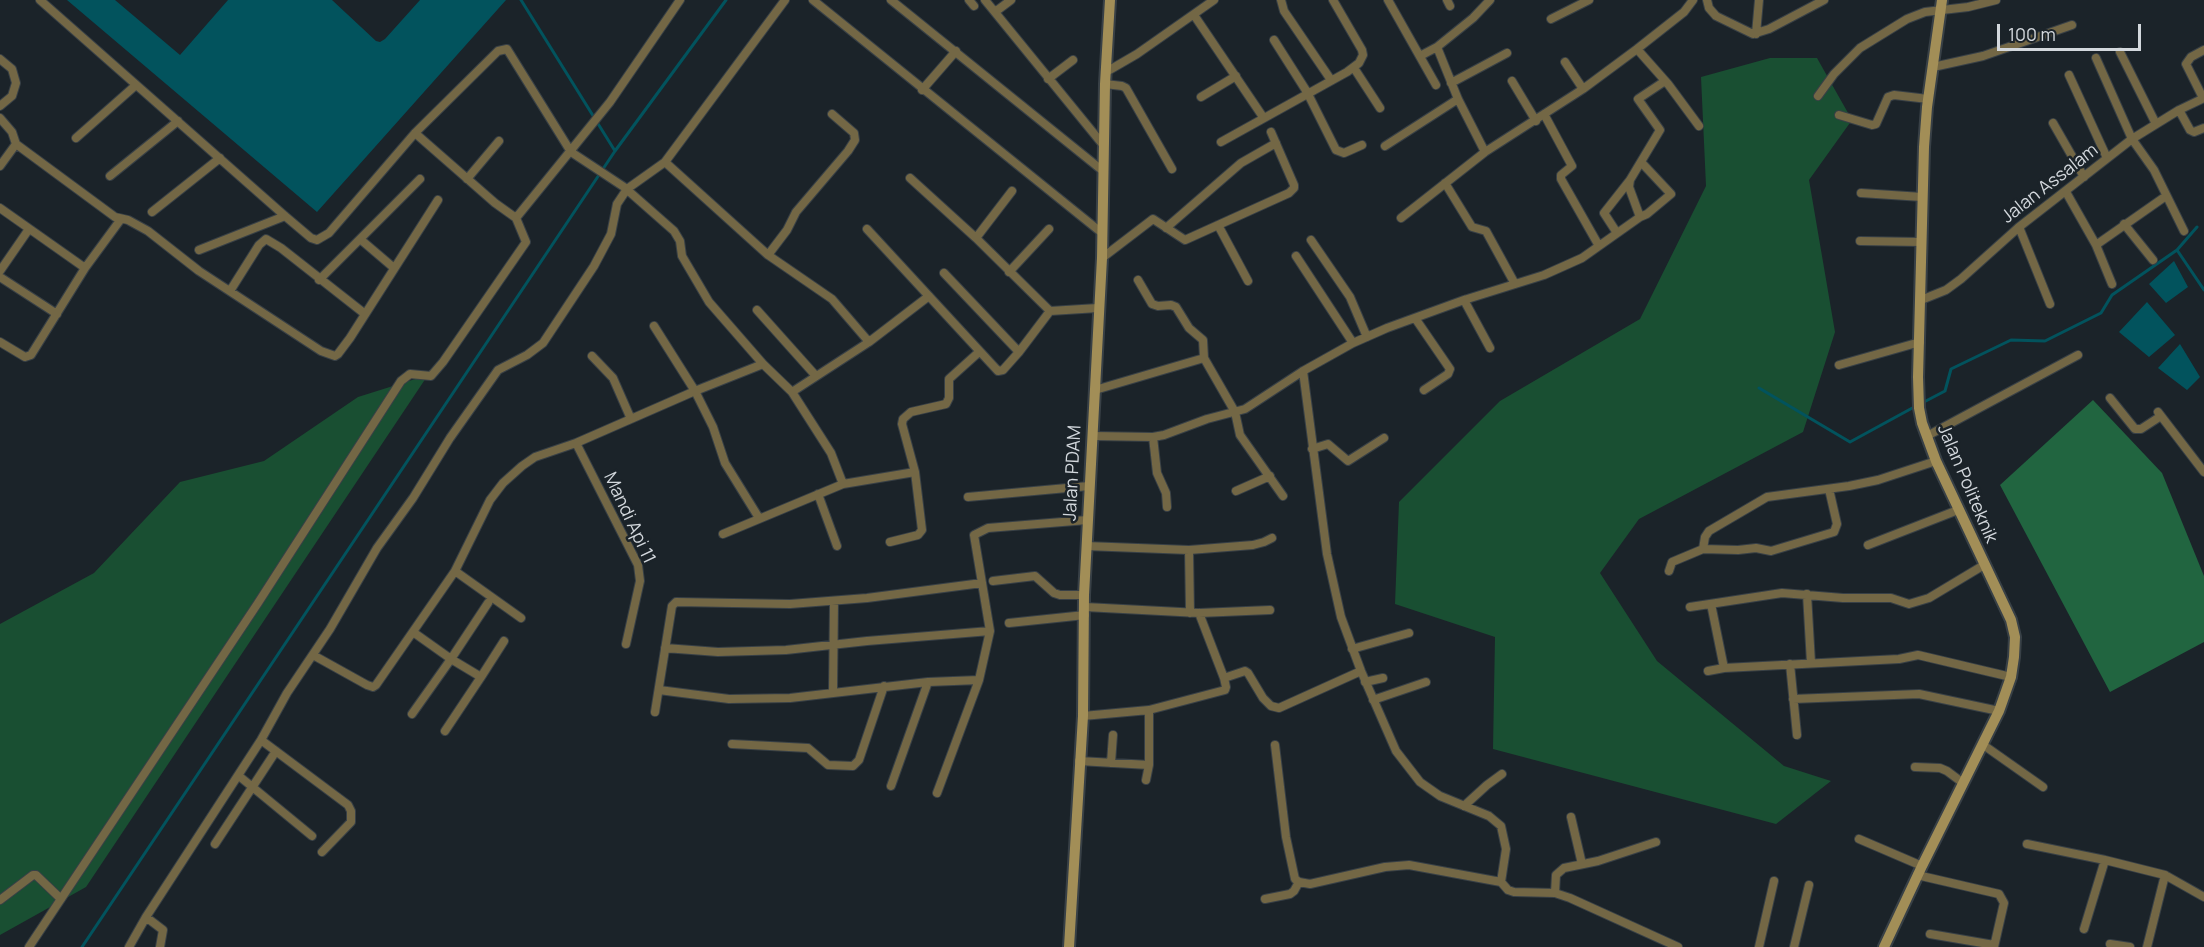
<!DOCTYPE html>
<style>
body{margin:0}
#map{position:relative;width:2204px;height:947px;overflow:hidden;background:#1b2329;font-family:Manrope,sans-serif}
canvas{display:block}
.scale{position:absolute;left:1997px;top:24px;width:144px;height:27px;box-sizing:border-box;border:3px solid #d3d8dd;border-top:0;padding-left:8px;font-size:18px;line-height:21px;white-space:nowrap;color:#d3d8dd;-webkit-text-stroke:4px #1b2329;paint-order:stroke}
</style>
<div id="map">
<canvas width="2204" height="947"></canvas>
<div class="scale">100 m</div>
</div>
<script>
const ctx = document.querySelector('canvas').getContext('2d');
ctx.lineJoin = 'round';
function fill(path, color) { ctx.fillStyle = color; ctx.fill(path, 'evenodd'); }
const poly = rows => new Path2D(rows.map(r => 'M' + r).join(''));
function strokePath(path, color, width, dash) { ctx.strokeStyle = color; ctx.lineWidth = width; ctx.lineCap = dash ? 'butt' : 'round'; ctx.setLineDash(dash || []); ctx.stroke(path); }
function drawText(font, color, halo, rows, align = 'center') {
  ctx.font = font + ' Manrope,sans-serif'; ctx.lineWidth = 5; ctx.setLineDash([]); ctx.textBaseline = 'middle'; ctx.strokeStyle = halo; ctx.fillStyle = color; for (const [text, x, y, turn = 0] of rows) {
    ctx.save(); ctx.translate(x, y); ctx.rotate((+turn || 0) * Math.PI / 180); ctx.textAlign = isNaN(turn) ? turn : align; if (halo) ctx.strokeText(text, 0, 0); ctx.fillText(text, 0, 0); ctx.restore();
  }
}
fill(poly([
 [1770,58,1817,58,1852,120,1809,180,1835,332,1803,432,1639,519,1600,573,1657,661,1784,766,1831,781,1776,824,1493,749,1495,637,1395,604,1399,502,1500,401,1640,319,1706,186,1701,77],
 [428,375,86,887,0,935,0,624,94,573,180,482,264,461,358,397]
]), '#194f32');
fill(poly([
 [2093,400,2162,473,2204,576,2204,642,2110,692,2000,485]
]), '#216540');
fill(poly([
 [67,0,115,0,180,55,228,0,332,0,376,41,380,42,385,39,420,0,506,0,317,212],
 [2174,261,2188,287,2166,303,2149,284],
 [2147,302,2175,335,2149,357,2119,332],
 [2180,344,2200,377,2187,390,2158,368]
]), '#02535d');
strokePath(poly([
 [521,0,615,151],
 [2177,250,2204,290],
 [1759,388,1850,442,1916,406],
 [1922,403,1945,391,1951,369,2011,340,2045,341,2101,313,2112,295,2177,250,2197,227],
 [82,947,615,151,726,0]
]), '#02535d', 3);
const street = poly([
 [40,0,285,216,311,238,317,240,329,233,415,133,498,51,507,49,571,152,624,187,674,231,680,241,682,256,709,302,763,364],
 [813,0,1102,233],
 [891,0,1103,171],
 [969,0,974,6],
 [985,0,1104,146],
 [1281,0,1284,11,1331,80],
 [1388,0,1436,85],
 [1447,0,1450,6],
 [1707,0,1709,8,1716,16,1753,34,1769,29,1824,0],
 [995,12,1011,0],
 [1194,15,1263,117],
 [1551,19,1589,0],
 [1756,34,1759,0],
 [1274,40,1307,92,1336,150,1344,153,1362,145],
 [1437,47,1458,99,1485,152],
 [1637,49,1668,84,1699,126],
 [2120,52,2156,124],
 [1420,56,1437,47,1473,18,1490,0],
 [2096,58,2132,139,2154,170,2184,231],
 [0,59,12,69,16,83,12,96,0,106],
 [1565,62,1583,89],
 [1933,67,1983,56,2072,25],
 [1354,68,1380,108],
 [1106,72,1137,54,1214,0],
 [2069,75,2107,158],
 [1048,79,1073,60],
 [1512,81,1536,121],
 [1451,83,1507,53],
 [1105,84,1122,86,1126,88,1172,169],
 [922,90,956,51],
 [1818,96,1834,74,1860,48,1907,19,1925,12,1968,7,1996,0],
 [1201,97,1236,76],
 [2203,98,2186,64,2191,57,2204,50],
 [2179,110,2190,130,2194,132,2204,128],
 [1544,114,1572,166,1561,175,1561,179,1599,246],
 [1839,115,1872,125,1876,124,1888,97,1894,95,1928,99],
 [0,118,12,132,16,144,0,166],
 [2053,123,2084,177],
 [415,133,495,203,516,218],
 [76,138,136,85],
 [1221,142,1347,72,1359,63,1363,55,1362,50,1333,0],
 [16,144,115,217,128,220,148,231,199,271,321,351,335,356,338,354,350,338,438,200],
 [1385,146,1458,99],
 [665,162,768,255,832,299,869,342],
 [110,176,178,121],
 [910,178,976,238,1050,311],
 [467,179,499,141],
 [1445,183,1472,227,1486,231,1515,284],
 [2066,192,2096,245,2112,284],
 [1861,193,1922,197],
 [0,208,85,268],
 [152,212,220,158],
 [1640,217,1647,214,1671,194,1641,162],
 [1401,218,1485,152,1583,89,1637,49,1684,12,1693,0],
 [2124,224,2153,260],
 [1218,225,1248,281],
 [2019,227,2050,304],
 [1166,228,1241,163,1276,143],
 [867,229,998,371,1003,370,1019,352,1050,311,1098,308],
 [1617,233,1604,213,1630,180],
 [976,238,1012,191],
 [360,239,394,268],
 [1311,240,1350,297,1367,337],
 [1860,241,1922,242],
 [2096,245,2166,196],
 [199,250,285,216],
 [768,255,787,230,796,212,848,151,855,140,854,133,832,114],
 [1296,256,1353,343],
 [1102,258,1153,219,1185,240,1289,193,1294,188,1294,185,1271,132],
 [0,271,29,229],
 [1009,272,1049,229],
 [944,273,1019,352],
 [0,277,57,314],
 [319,280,420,179],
 [1138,280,1152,304,1158,306,1171,305,1176,307,1189,328,1203,340,1204,358,1235,412,1240,435,1283,496],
 [230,291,259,245,266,239,281,248,365,314],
 [1464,300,1490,348],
 [1921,300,1946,290,1961,279,2019,227,2132,139,2179,110,2204,98],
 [757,310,816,376],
 [1415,318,1450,369,1448,374,1424,390],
 [654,326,695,391,713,427,725,463,759,518],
 [0,342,25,357,31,355,85,268,121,219],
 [592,356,613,378,631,419],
 [1839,365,1920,342],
 [1303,371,1327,554,1341,617,1361,671,1396,751,1420,782,1440,796,1489,816,1501,826,1506,849,1501,882],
 [1095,390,1204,358],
 [792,392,831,453,843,484],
 [2110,398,2135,429,2141,429,2161,416],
 [2158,412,2204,472],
 [1092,436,1153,437,1164,435,1207,419,1245,409,1303,371,1353,343,1387,328,1464,300,1544,275,1582,258,1640,217,1629,187,1630,180,1660,130,1638,99,1665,81],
 [1927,436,2078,355],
 [1153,437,1157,473,1166,493,1167,507],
 [576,443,638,565,640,581,626,644],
 [1312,449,1328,444,1348,461,1384,438],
 [1236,491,1270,476],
 [818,494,837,546],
 [968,497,1089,486],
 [723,534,843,484,915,472],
 [890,542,918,535,922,530,915,472,902,424,903,419,911,412,946,404,949,398,949,379,979,352],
 [1868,545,1958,510],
 [1086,546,1189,550,1253,545,1264,542,1272,538],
 [1703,549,1705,537,1709,531,1767,497,1849,486,1878,480,1936,461],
 [1189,550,1190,613],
 [455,571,521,618],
 [1669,571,1672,562,1703,549,1738,550,1756,548,1771,551,1834,532,1837,524,1829,489],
 [993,581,1035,576,1054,593,1060,595,1084,595],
 [1807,594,1811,663],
 [1711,604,1724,668],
 [1085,607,1199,613,1270,610],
 [1690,607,1782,593,1843,598,1891,598,1909,604,1929,598,1984,565],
 [1009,623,1085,615],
 [413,632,451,659,488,603],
 [665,648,718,652,786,650,867,641,990,631],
 [1352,649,1409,633],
 [313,655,367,685,373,687,376,685,455,571,490,500,503,483,522,466,535,457,576,443,695,391,763,364,792,392,869,342,929,296],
 [1790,664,1797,735],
 [1708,671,1724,668,1899,659,1918,655,2011,677],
 [1224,678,1245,671,1248,673,1263,698,1271,706,1279,708,1361,671],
 [1365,682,1383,678],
 [659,690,729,699,790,698,928,682,979,680,990,631,974,535,988,528,1087,520],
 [833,692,834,601],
 [1793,699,1919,694,1999,711],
 [1373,700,1426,682],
 [655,712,672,606,676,602,790,604,867,598,982,583],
 [412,714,451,659,481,677,504,641],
 [1083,716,1149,710,1225,690,1226,687,1224,678,1199,613],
 [445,731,481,677],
 [261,740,348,805,351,811,351,822,322,852],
 [732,744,808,748,828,765,853,766,859,760,884,686],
 [1982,744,2043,787],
 [1275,745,1286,837,1295,879,1299,882,1310,884,1385,867,1409,865,1501,882,1508,890,1514,892,1555,893,1570,898,1678,947],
 [1079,761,1149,765],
 [1111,763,1113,735],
 [1915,767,1940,768,1947,771,1963,783],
 [239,776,312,836],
 [1146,780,1149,765,1149,710],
 [891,786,928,682],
 [937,793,979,680],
 [1464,806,1487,785,1502,774],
 [1571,817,1582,864],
 [1859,839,1922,866],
 [215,844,276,751],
 [2027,844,2105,860,2165,875,2204,897],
 [1917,875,1999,894,2004,903,1994,947],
 [1555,893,1556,875,1564,868,1598,861,1656,842],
 [1265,899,1290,894,1294,891,1299,882],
 [0,900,33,875,36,875,61,899],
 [146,917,163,930,160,947],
 [2084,929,2105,860],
 [1930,934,1994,945],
 [2110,944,2130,947],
 [29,947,258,603,401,381,410,374,431,376,443,362,526,242,516,218,610,102,680,0],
 [129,947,146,917,261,740,287,693,330,629,377,548,413,498,450,438,498,370,527,355,543,343,594,266,611,234,617,204,627,189,665,162,785,0],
 [1759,947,1774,881],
 [1794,947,1809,885],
 [2147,947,2165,875]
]);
const secondary = poly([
 [1069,947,1083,716,1084,595,1102,258,1105,84,1110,0],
 [1884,947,1922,866,1999,711,2011,677,2014,657,2015,637,2011,620,1936,461,1922,423,1919,408,1918,377,1924,147,1927,107,1942,0]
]);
strokePath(street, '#384046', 10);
strokePath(secondary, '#384046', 14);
strokePath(street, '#736745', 8);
strokePath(secondary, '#a28e57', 10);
drawText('18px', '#d3d8dd', '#1b2329', [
 ["Jalan Assalam",2050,184,-38],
 ["Jalan PDAM",1073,473,-87],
 ["Jalan Politeknik",1967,484,67],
 ["Mandi Api 11",629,518,65]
]);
</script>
